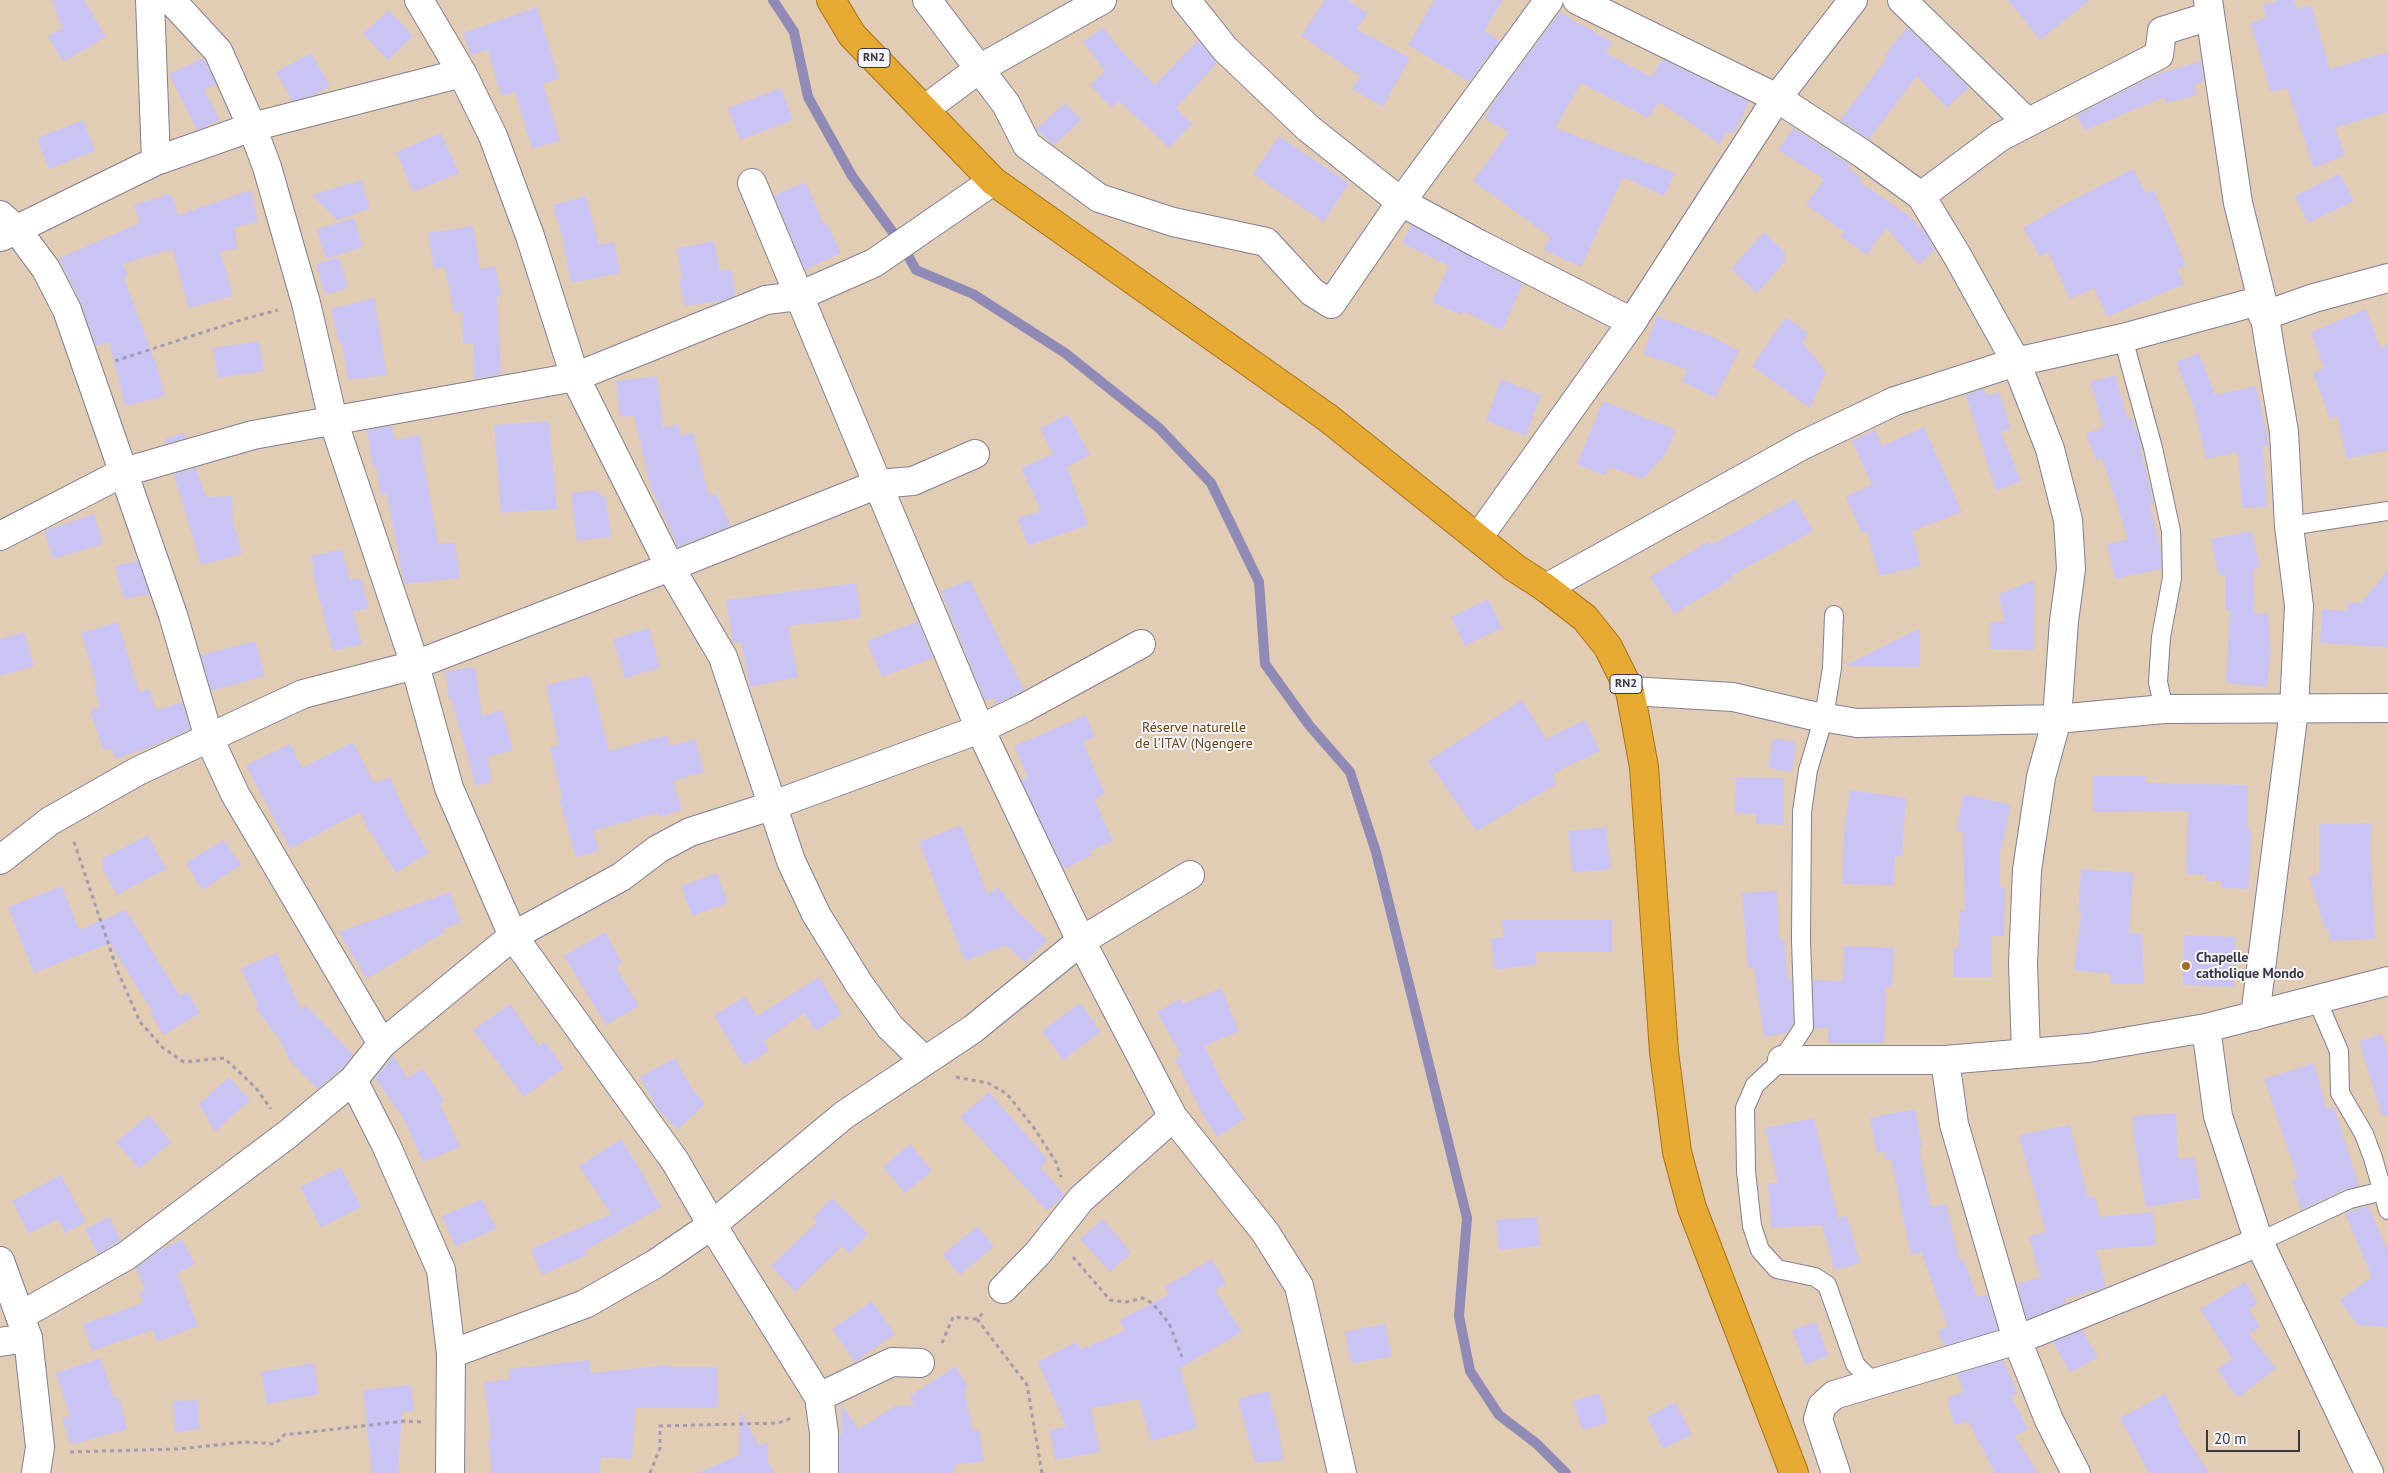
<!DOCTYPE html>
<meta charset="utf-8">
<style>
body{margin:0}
#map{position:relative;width:2388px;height:1473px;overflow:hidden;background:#e7e5fc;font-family:"PT Sans",sans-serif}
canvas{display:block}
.scale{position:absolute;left:2206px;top:1430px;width:94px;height:22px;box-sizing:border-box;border:2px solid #393841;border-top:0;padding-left:6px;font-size:15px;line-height:18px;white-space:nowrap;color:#393841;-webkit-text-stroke:4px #f5f4fd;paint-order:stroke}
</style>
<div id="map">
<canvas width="2388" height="1473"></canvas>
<div class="scale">20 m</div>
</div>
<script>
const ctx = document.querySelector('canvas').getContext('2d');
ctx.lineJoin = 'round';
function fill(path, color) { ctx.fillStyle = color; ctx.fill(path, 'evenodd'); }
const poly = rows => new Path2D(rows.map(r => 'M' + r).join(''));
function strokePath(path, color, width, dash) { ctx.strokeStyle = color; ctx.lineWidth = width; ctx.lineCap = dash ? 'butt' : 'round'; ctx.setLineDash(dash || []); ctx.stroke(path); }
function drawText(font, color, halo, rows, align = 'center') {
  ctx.font = font + ' "PT Sans",sans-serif'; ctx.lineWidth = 4; ctx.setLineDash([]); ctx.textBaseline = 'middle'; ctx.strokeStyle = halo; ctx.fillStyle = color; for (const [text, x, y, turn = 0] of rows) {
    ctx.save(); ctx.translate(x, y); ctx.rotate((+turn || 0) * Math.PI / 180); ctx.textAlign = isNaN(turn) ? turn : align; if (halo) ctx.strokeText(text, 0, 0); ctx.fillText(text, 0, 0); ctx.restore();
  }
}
fill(poly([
 [0,0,2388,0,2388,1473,0,1473]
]), '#e2cdb4');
strokePath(poly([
 [773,0,794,32,808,97,852,176,902,245,916,270,973,294,1065,353,1159,428,1211,483,1259,582,1265,664,1309,725,1350,772,1376,852,1467,1218,1459,1316,1470,1371,1499,1415,1537,1444,1566,1473]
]), '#908ab7', 10);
fill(poly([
 [52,0,84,0,106,37,63,62,48,36,62,28],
 [1325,0,1348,0,1368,13,1357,29,1410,58,1383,107,1352,89,1360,76,1301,36],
 [1434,0,1503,0,1484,31,1500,41,1469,82,1408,45],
 [2008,0,2090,0,2040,40],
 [2279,0,2294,0,2297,9,2311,5,2330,69,2388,52,2388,112,2335,128,2345,155,2314,168,2287,88,2271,92,2250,23,2266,18,2263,5],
 [537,7,559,79,543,84,560,141,532,149,515,92,501,96,488,50,471,55,463,33],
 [389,10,413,36,388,60,363,34],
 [1560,12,1612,42,1606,53,1652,77,1662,59,1749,102,1734,133,1726,133,1720,144,1660,102,1648,118,1581,83,1555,128,1675,173,1664,196,1623,177,1581,267,1544,250,1550,237,1473,181,1509,132,1485,119,1493,103],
 [1103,27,1120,49,1155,85,1198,40,1217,63,1176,108,1192,124,1169,148,1119,101,1112,108,1090,85,1105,71,1083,42],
 [1907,27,1969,87,1947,108,1917,76,1869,139,1840,120,1887,58,1884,56],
 [311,53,330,86,314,95,292,101,276,72],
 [203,58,216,84,204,90,220,120,197,130,169,74],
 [2201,61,2204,81,2194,85,2197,95,2166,103,2164,97,2084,131,2077,115,2155,75],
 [781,88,793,120,740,140,728,108],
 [1065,103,1081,120,1054,145,1036,129],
 [83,120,95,151,49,169,37,138],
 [1793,128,1849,164,1847,167,1861,177,1859,181,1910,217,1926,234,1935,250,1919,265,1886,228,1867,255,1841,237,1844,232,1806,205,1824,179,1778,150],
 [441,133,459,173,413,192,396,152],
 [1279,136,1349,183,1324,222,1253,174],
 [2133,169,2146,193,2154,190,2186,265,2177,269,2184,284,2107,317,2094,288,2070,299,2048,252,2040,257,2023,228,2061,206],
 [2340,173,2354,201,2308,223,2295,196],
 [361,180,370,209,337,220,312,195],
 [806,182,824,225,827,224,841,253,805,270,774,195],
 [251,190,258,222,235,227,237,249,220,251,233,296,189,308,172,249,123,264,128,276,124,278,156,364,165,396,125,406,109,342,96,346,82,305,59,258,140,223,134,205,171,194,178,215],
 [586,196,599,245,614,242,620,273,571,283,562,236,553,205],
 [354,218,363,247,326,259,317,229],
 [1411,225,1523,284,1502,330,1463,311,1461,315,1432,302,1449,266,1402,243],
 [473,226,480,269,495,266,501,295,497,296,501,374,474,379,473,343,463,344,462,312,454,313,445,267,434,269,428,233],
 [1764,232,1785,252,1785,261,1757,293,1731,269],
 [714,241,720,271,731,269,736,295,722,301,685,306,679,279,682,278,677,248],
 [339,257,348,288,325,295,316,264],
 [374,298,387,375,348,380,342,342,339,343,331,309],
 [2366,309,2380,348,2388,345,2388,450,2347,459,2337,416,2330,419,2313,372,2324,368,2311,332],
 [1657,316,1711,336,1739,351,1715,398,1682,381,1688,370,1643,354],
 [1786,317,1808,333,1802,342,1826,372,1810,408,1752,366],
 [259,341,264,371,218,378,213,348],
 [2199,353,2215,395,2256,386,2269,445,2263,446,2267,507,2242,508,2238,452,2206,459,2194,407,2176,362],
 [2115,375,2127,418,2131,417,2141,443,2139,444,2154,504,2150,505,2161,552,2161,569,2115,579,2107,544,2128,539,2102,458,2096,460,2086,434,2104,427,2090,382],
 [657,376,663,428,678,424,681,435,693,433,709,496,716,493,731,526,678,547,651,488,634,416,620,417,616,381],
 [1501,379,1541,395,1526,436,1486,421],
 [1984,389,1987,396,1999,392,2011,429,2001,432,2021,481,1996,491,1966,395],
 [1603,401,1676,430,1666,453,1643,479,1609,467,1605,476,1577,464],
 [1068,414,1090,455,1067,467,1088,525,1028,546,1018,518,1041,511,1021,468,1053,454,1040,429],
 [549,421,557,509,501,513,494,425],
 [392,426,395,440,419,435,438,544,455,542,460,578,404,584,387,494,381,495,376,466,373,467,367,430],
 [1924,427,1962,512,1912,531,1921,566,1879,576,1867,531,1862,534,1846,496,1872,485,1852,441,1875,430,1882,446],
 [184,433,186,438,166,444,164,439],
 [196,468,206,497,232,496,233,522,242,554,201,565,174,474],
 [595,490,606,498,611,537,577,541,571,493],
 [1795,499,1813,531,1731,576,1732,579,1674,614,1650,577,1709,541,1711,545],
 [94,514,103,544,53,559,44,531],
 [2252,531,2260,568,2253,569,2254,614,2268,613,2270,652,2267,687,2226,683,2230,610,2225,610,2225,575,2219,576,2211,539],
 [342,549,350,580,361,578,369,608,353,612,362,644,333,651,312,570,314,569,311,556],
 [138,561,149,594,124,599,115,566],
 [2388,570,2388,647,2320,643,2322,609,2347,611,2348,602,2361,603],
 [970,580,1024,690,996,704,993,698,985,701,941,591],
 [2034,580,2034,650,1990,649,1990,622,2004,622,1999,594],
 [856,583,861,618,788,626,798,677,750,687,741,642,733,643,726,600],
 [1488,599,1502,628,1465,646,1451,617],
 [918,621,933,658,882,677,867,641],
 [118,622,139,692,149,689,156,710,182,702,190,729,148,748,115,759,111,748,103,750,90,710,100,707,94,686,97,685,81,633],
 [649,628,660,668,625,678,613,639],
 [1920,628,1920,667,1844,666],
 [24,632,34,666,0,676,0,639],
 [255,641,265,676,211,691,201,655],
 [475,667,482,716,502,710,513,750,488,757,491,782,476,786,451,698,449,699,445,671],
 [590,675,609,751,667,735,670,746,695,739,704,772,673,781,682,810,658,817,657,813,593,831,599,851,576,857,559,798,562,797,550,747,559,745,546,685],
 [1522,700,1546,739,1585,720,1600,751,1554,773,1555,785,1476,831,1428,761],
 [1086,715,1095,737,1083,742,1105,794,1094,799,1113,841,1090,851,1092,855,1064,869,1021,780,1028,777,1014,746],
 [1773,738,1796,742,1792,772,1768,768],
 [353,742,374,783,390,777,406,814,429,853,396,873,370,831,369,832,360,812,290,849,246,765,290,744,302,768],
 [2093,776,2146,776,2146,783,2248,785,2248,829,2251,829,2249,889,2221,888,2221,881,2206,881,2206,875,2186,874,2188,811,2093,812],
 [1736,777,1784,778,1784,825,1756,824,1756,814,1735,813],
 [1850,790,1906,798,1902,856,1895,856,1894,885,1842,884,1844,834],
 [1964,794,2011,805,2000,854,2000,887,2005,887,2004,936,1992,936,1992,977,1953,977,1953,949,1958,949,1960,910,1965,911,1963,832,1956,830],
 [2372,823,2370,844,2375,939,2330,941,2329,929,2325,929,2309,876,2319,875,2319,824],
 [961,825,988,895,998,887,1018,912,1047,940,1025,963,1006,945,965,961,919,842],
 [1606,827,1611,869,1573,873,1568,831],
 [148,835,166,869,117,895,103,869,103,858],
 [224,840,241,865,202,890,186,863],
 [2081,869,2133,873,2129,933,2142,934,2144,984,2111,984,2110,974,2074,970,2081,912,2078,911],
 [717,873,728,903,692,916,681,886],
 [62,886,79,930,126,910,180,996,187,992,200,1013,164,1035,151,1014,153,1013,110,943,34,973,8,907],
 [1777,891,1779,939,1784,939,1788,980,1792,980,1793,1024,1787,1033,1764,1037,1754,968,1748,969,1742,893],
 [450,892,461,922,443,929,445,932,367,979,339,932],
 [1501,920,1612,920,1612,952,1536,952,1537,964,1495,970,1491,939,1504,937],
 [605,932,622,963,616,967,639,1006,606,1025,564,956],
 [2184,935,2236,937,2234,987,2183,985],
 [1844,946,1894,948,1892,987,1886,986,1884,1044,1828,1044,1828,1027,1814,1029,1813,980,1843,981],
 [276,953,301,1010,306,1005,353,1055,342,1068,317,1089,290,1061,279,1039,255,1007,258,1005,241,968],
 [819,977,842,1014,815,1031,804,1013,764,1041,769,1051,744,1066,714,1015,745,997,757,1016],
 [1221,988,1239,1031,1205,1046,1221,1081,1245,1119,1217,1137,1202,1113,1175,1059,1181,1055,1157,1012,1180,999,1183,1004],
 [1080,1003,1101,1032,1063,1060,1042,1031],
 [510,1004,539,1046,545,1042,564,1068,524,1097,473,1030],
 [2382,1034,2388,1054,2388,1115,2382,1116,2359,1041],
 [393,1056,408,1078,422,1068,444,1100,440,1104,460,1147,423,1162,403,1118,375,1078],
 [675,1058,691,1087,705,1104,677,1130,657,1108,640,1077],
 [2314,1063,2327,1109,2334,1107,2359,1186,2345,1189,2301,1210,2292,1180,2298,1178,2264,1079],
 [229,1077,250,1100,215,1132,199,1104],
 [989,1092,1048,1160,1040,1167,1065,1195,1047,1211,960,1117],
 [1915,1109,1922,1147,1919,1148,1931,1207,1946,1204,1960,1261,1964,1260,1977,1297,1987,1294,1998,1330,1944,1346,1938,1331,1948,1327,1921,1252,1911,1255,1891,1159,1885,1160,1884,1152,1877,1153,1870,1118],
 [2176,1113,2178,1159,2194,1157,2201,1198,2146,1207,2134,1138,2133,1116],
 [149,1115,171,1142,139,1169,116,1142],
 [1814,1118,1838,1218,1847,1216,1860,1263,1835,1270,1822,1225,1771,1228,1768,1183,1778,1183,1765,1128],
 [2070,1125,2088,1198,2095,1196,2100,1217,2153,1212,2156,1245,2096,1250,2106,1287,2064,1299,2066,1303,2027,1319,2017,1284,2040,1277,2029,1236,2046,1232,2019,1135],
 [621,1139,641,1171,661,1207,585,1251,587,1255,542,1275,531,1249,611,1214,579,1166],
 [910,1144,932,1171,905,1193,883,1167],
 [341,1167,361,1207,321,1228,300,1187],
 [61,1175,86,1222,65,1233,58,1219,29,1234,12,1201],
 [832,1198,868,1234,849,1254,842,1246,795,1292,771,1266,817,1222,813,1218],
 [482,1199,496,1229,455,1247,442,1216],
 [2368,1206,2388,1251,2388,1327,2357,1325,2340,1300,2372,1277,2345,1213],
 [109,1217,121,1240,98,1254,85,1229],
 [1537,1217,1540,1246,1499,1250,1496,1220],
 [1103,1219,1131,1253,1110,1272,1080,1239],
 [977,1226,994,1246,960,1275,943,1255],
 [182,1239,195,1264,177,1273,198,1326,157,1342,153,1330,92,1351,83,1324,143,1303,139,1292,145,1290,136,1268,160,1250],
 [1212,1259,1226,1284,1215,1290,1242,1332,1180,1368,1197,1428,1151,1441,1139,1399,1091,1408,1100,1452,1055,1460,1050,1430,1066,1427,1038,1362,1076,1342,1081,1349,1125,1331,1119,1320,1170,1294,1164,1287],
 [2245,1282,2258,1303,2249,1309,2260,1327,2249,1334,2276,1368,2238,1398,2217,1370,2232,1359,2200,1309],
 [872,1301,895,1334,855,1362,832,1329],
 [1816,1322,1828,1356,1805,1365,1792,1330],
 [1385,1324,1392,1356,1352,1364,1345,1332],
 [2082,1330,2098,1357,2070,1373,2053,1342],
 [101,1358,114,1398,119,1397,127,1429,71,1445,62,1418,70,1416,56,1373],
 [589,1360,591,1373,669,1365,669,1367,717,1367,718,1408,635,1408,632,1459,601,1457,600,1473,492,1473,488,1440,491,1440,484,1382,510,1379,509,1369],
 [2003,1360,2018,1393,2011,1396,2028,1429,2015,1436,2038,1473,1995,1473,1968,1421,1954,1425,1947,1398,1964,1392,1957,1374],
 [314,1363,319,1394,267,1404,261,1372],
 [956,1366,968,1388,964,1390,973,1431,979,1430,984,1461,954,1465,955,1473,840,1473,840,1434,842,1434,841,1404,859,1429,895,1406,914,1405,910,1396],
 [411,1385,414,1411,402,1412,398,1473,372,1473,363,1390],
 [1268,1391,1280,1436,1283,1460,1255,1463,1238,1399],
 [1599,1393,1608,1423,1582,1430,1573,1401],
 [2165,1394,2180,1422,2177,1423,2209,1473,2149,1473,2120,1418],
 [198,1400,199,1429,175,1433,173,1401],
 [1675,1402,1692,1435,1663,1449,1647,1417],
 [740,1411,759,1446,768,1442,768,1461,774,1473,698,1473,739,1455]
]), '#c9c4f3');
const service = poly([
 [2123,338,2153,448,2171,531,2172,578,2161,637,2158,682,2164,709],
 [2289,526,2388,511],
 [1834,615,1832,668,1824,717,1808,770,1802,812,1801,940,1804,1027,1782,1060,1755,1085,1745,1108,1746,1171,1752,1226,1760,1250,1777,1269,1815,1277,1827,1285,1855,1364,1874,1383],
 [2317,1000,2339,1051,2340,1093,2364,1134,2373,1158,2388,1210],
 [2259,1242,2350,1199,2383,1191]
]);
const minor = poly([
 [150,0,156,161],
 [171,0,218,51,252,127,267,167,306,303,333,420,415,665,449,788,513,936,675,1161,712,1225,819,1397,824,1433,824,1473],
 [419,0,462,73,493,136,530,236,575,377,670,567,723,657,791,861,816,914,859,984,890,1027,925,1061],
 [927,0,1006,104,1027,145,1099,198,1173,222,1266,242,1312,292,1331,304,1401,202,1549,0],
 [1186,0,1225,49,1308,128,1401,202,1479,244,1632,322],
 [1577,0,1777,98,1863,154,1921,196,1958,257,2016,362,2050,449,2068,520,2071,569,2064,621,2057,719,2041,777,2027,870,2023,964,2026,1053],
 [1902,0,2027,122],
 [2208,0,2238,203,2262,300,2284,432,2289,526,2299,606,2294,710,2255,1016],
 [925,109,979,69,1102,0],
 [752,183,980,729,1081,941,1173,1117,1265,1232,1299,1286,1342,1473],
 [1921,196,2000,137,2159,55,2162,31,2210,16],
 [0,215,17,230,46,269,67,310,173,615,209,738,235,794,382,1044],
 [1,237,156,161,252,127,462,73],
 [2263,316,2314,298,2388,278],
 [0,536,124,472,253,435,575,377,766,300,799,296,874,263,993,181],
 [1478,538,1632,322,1777,98,1853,0],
 [1546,588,1803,445,1895,401,2016,362,2123,338,2262,300],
 [1630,691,1733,697,1809,715,1857,723,2057,719,2164,709,2388,708],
 [0,860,50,821,138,771,303,694,415,665,670,567,878,484,913,481,975,454],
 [2206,1028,2218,1116,2259,1242,2369,1473],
 [1782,1060,1945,1060,2088,1048,2206,1028,2388,981],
 [1945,1060,1954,1124,2017,1340,2049,1420,2076,1473],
 [353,1080,386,1145,441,1270,451,1354,450,1473],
 [1003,1289,1038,1253,1081,1199,1173,1117],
 [20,1316,126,1256,288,1134,353,1080,382,1044,513,936,621,877,658,849,690,832,771,806,980,729,1024,708,1141,644],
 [0,1342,28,1338],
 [451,1354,585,1304,655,1264,712,1225,844,1115,973,1029,1081,941,1190,875],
 [819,1397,892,1362,920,1363],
 [1836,1473,1818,1419,1822,1406,1834,1395,2017,1340,2259,1242]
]);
const tertiary = poly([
 [0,1261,28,1338,40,1447,36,1473]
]);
const trunk = poly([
 [831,0,852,35,993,181,1328,418,1515,568,1546,588,1585,618,1608,647,1630,691,1644,767,1664,1052,1677,1152,1692,1208,1794,1473]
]);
strokePath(service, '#817f93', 20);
strokePath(minor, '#817f93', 30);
strokePath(tertiary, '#817f93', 30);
strokePath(trunk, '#a67417', 30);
strokePath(poly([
 [115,361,244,319,278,310],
 [74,842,118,972,140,1022,163,1048,184,1062,224,1058,256,1088,271,1109],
 [956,1077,988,1083,1007,1094,1034,1128,1056,1162,1061,1177],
 [1073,1257,1110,1300,1126,1302,1143,1298,1152,1303,1169,1323,1182,1357],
 [977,1319,1027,1385,1042,1473],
 [942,1343,953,1317,977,1319,985,1311],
 [70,1452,178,1449,245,1442,275,1444,284,1435,405,1421,422,1422],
 [650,1473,660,1448,660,1426,778,1423,792,1418]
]), '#9f9daf', 3, [4, 4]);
strokePath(service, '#fff', 18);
strokePath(minor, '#fff', 28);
strokePath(tertiary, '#fff', 28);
strokePath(trunk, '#e7aa33', 28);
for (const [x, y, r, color] of [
 [2186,966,5,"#a27026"]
]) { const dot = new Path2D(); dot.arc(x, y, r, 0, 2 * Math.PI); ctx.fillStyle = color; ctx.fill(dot); strokePath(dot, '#f5f4fd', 2); }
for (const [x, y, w] of [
 [874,58,32],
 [1626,684,32]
]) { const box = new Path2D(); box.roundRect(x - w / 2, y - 9.5, w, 19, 4); ctx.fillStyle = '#f5f4fd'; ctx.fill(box); strokePath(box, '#393841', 1); }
drawText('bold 12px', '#393841', null, [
 ["RN2",874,58],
 ["RN2",1626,684]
]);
drawText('14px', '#664515', '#f5f4fd', [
 ["Réserve naturelle",1194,728],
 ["de l'ITAV (Ngengere",1194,744]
]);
drawText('bold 14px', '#393841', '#f5f4fd', [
 ["Chapelle",2196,958],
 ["catholique Mondo",2196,974]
], 'left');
</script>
